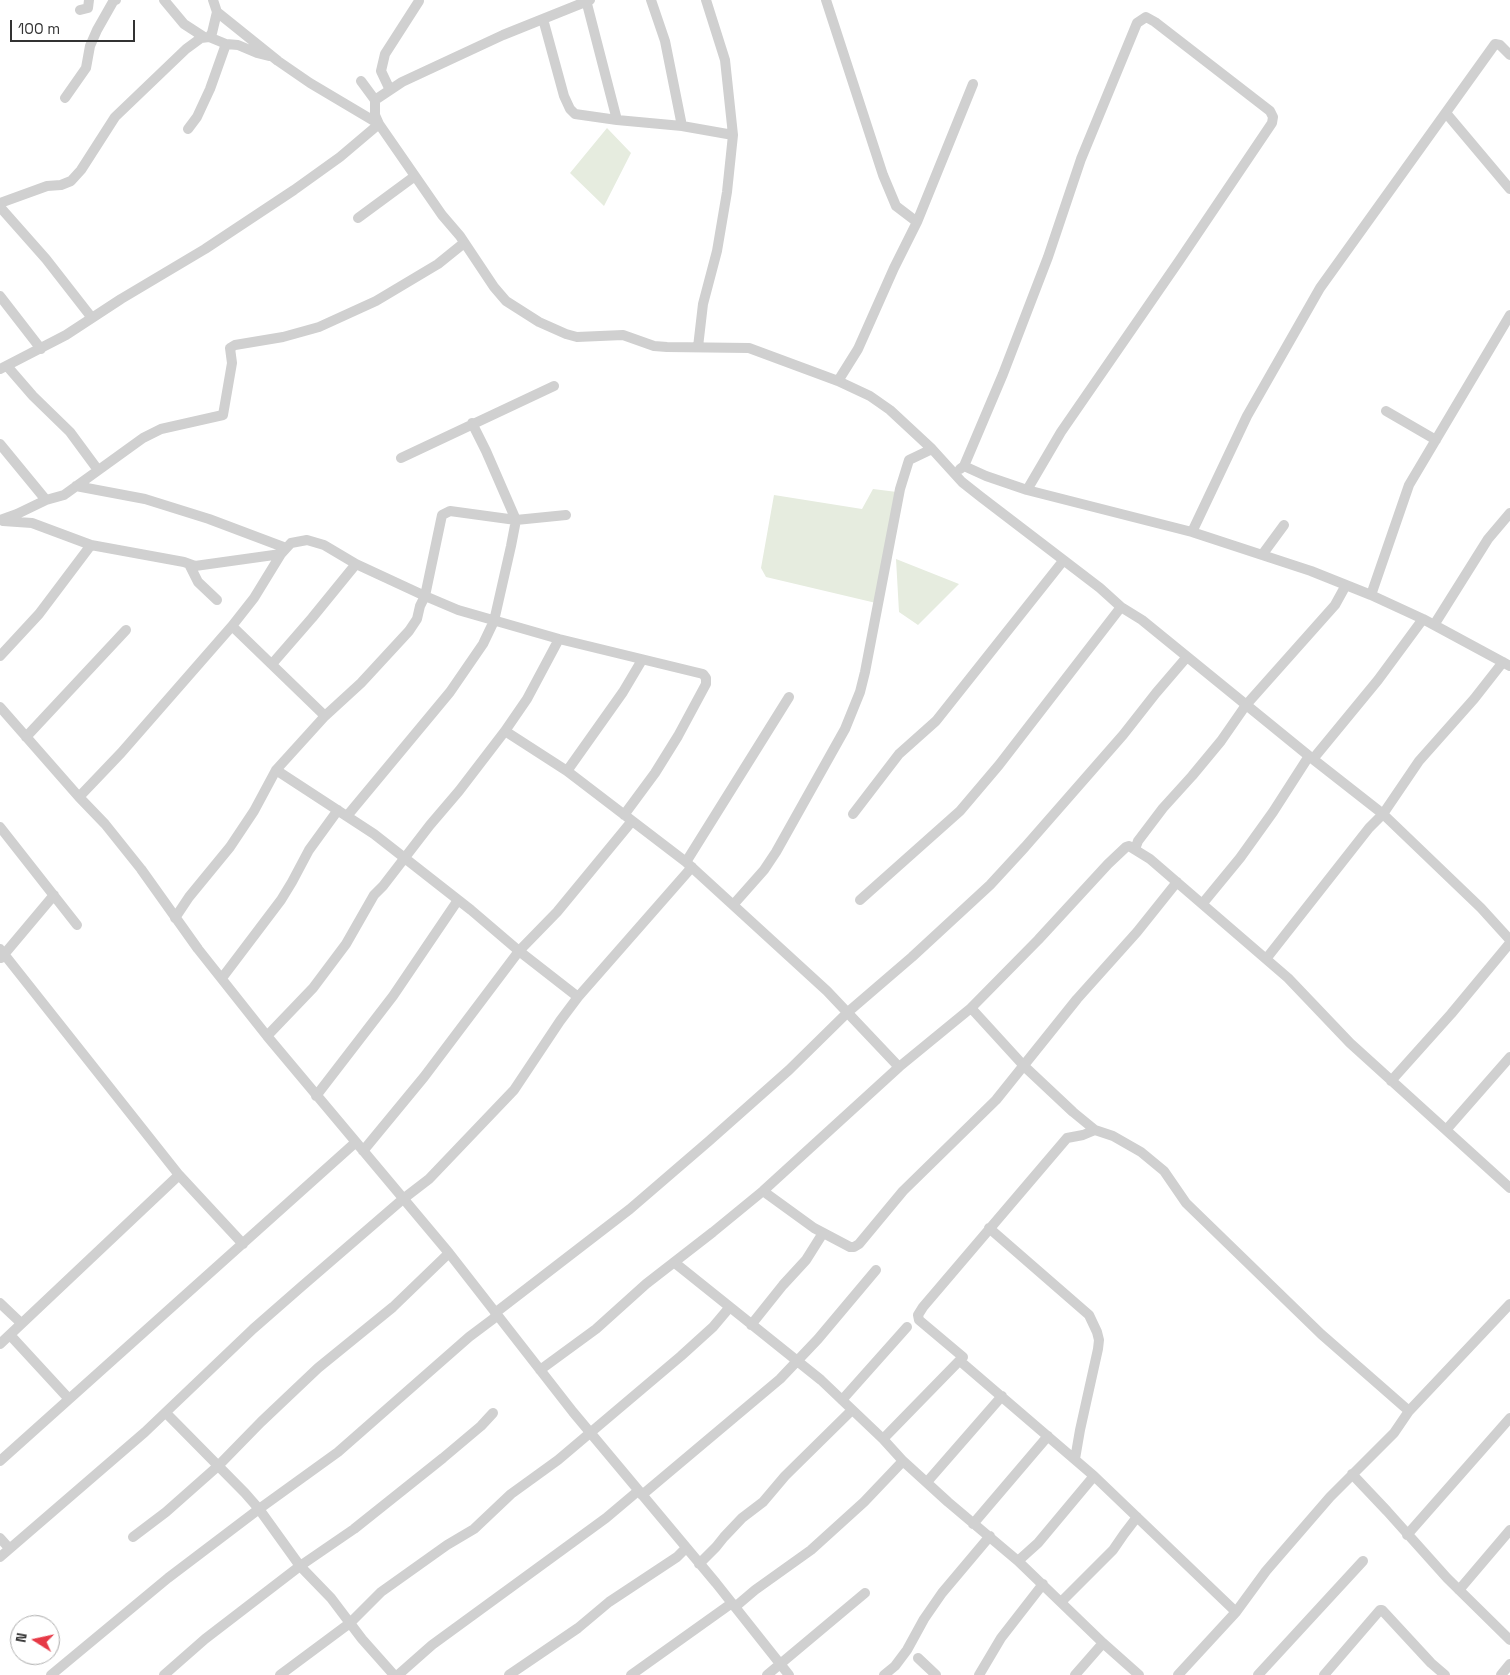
<!DOCTYPE html>
<style>
body{margin:0}
#map{position:relative;width:1510px;height:1675px;overflow:hidden;background:#fff;font-family:"Space Grotesk",sans-serif}
canvas{display:block}
.north{position:absolute;left:10px;top:1615px;width:50px;height:50px;box-sizing:border-box;background:#fff;border:1px solid #adadad;border-radius:50%;rotate:280deg;font-size:14px;font-weight:700;line-height:20px;text-align:center;color:#333}
.north::after{content:'';display:block;margin:auto;width:18px;height:22px;background:#e63946;clip-path:polygon(50% 0,100% 100%,50% 72%,0 100%)}
.scale{position:absolute;left:10px;top:20px;width:125px;height:22px;box-sizing:border-box;border:2px solid #333;border-top:0;padding-left:6px;font-size:15px;line-height:18px;white-space:nowrap;color:#333;-webkit-text-stroke:4px #fff;paint-order:stroke}
</style>
<div id="map">
<canvas width="1510" height="1675"></canvas>
<div class="north">N</div>
<div class="scale">100 m</div>
</div>
<script>
const ctx = document.querySelector('canvas').getContext('2d');
ctx.lineJoin = 'round';
function fill(path, color) { ctx.fillStyle = color; ctx.fill(path, 'evenodd'); }
const poly = rows => new Path2D(rows.map(r => 'M' + r).join(''));
function strokePath(path, color, width, dash) { ctx.strokeStyle = color; ctx.lineWidth = width; ctx.lineCap = dash ? 'butt' : 'round'; ctx.setLineDash(dash || []); ctx.stroke(path); }
fill(poly([
 [607,128,631,153,604,206,570,173],
 [873,489,897,492,876,603,766,577,761,568,774,495,862,509],
 [896,559,959,584,918,625,899,612]
]), '#e6ecdf');
strokePath(poly([
 [164,0,184,24,204,37],
 [213,0,217,12,278,61,310,83,379,124,442,215,460,236,494,287,506,301,539,322,566,334,577,337,623,335,654,346,667,347,749,348,838,381,870,396,890,410,932,449,962,482,981,497,1100,588,1121,607,1142,620,1309,756,1383,814,1481,908,1510,940],
 [586,0,617,120],
 [651,0,665,41,682,126],
 [826,0,883,175,896,206,917,222,894,268,858,349,838,381],
 [80,10,88,8,89,0],
 [543,19,564,96,570,109,575,114,617,120,682,126,733,135],
 [209,37,212,33,217,12],
 [390,90,381,71,385,54,419,1],
 [65,98,86,68,90,46,97,30,114,0,116,0],
 [375,100,402,82,503,35,590,0],
 [1446,113,1510,189],
 [188,129,197,117,210,89,226,44],
 [0,203,47,186,61,185,71,181,81,170,115,117,186,49,201,38,209,37,226,44,238,45,257,53,269,56],
 [0,207,46,259,92,318],
 [358,218,415,176],
 [917,222,973,84],
 [0,296,41,349],
 [698,347,703,304,717,251,727,192,733,135,725,60,706,0],
 [7,366,33,396,70,432,98,470],
 [0,369,66,335,121,299,205,249,294,190,340,157,379,124,375,115,375,100,361,81],
 [1386,411,1436,440],
 [0,444,46,500],
 [401,458,554,386],
 [964,466,1003,374,1048,257,1081,159,1137,23,1146,17,1155,22,1270,111,1273,117,1272,123,1179,261,1061,432,1027,490],
 [960,469,964,466,986,476,1027,490,1192,532,1311,571,1371,595,1423,619,1510,666],
 [76,486,145,499,209,519,286,548],
 [0,520,17,514,46,500,64,495,143,438,161,429,223,415,232,363,230,348,235,345,283,337,319,327,376,301,438,264,464,243],
 [3,521,32,523,91,545,184,562,195,566,281,554],
 [1192,532,1247,416,1320,288,1495,44,1500,45,1510,55],
 [1262,555,1284,525],
 [189,564,198,582,217,600],
 [1371,595,1409,485,1510,315],
 [1434,625,1488,539,1510,513],
 [232,626,325,716],
 [0,656,39,614,91,545],
 [272,664,312,618,356,564],
 [0,707,79,797,105,824,141,869,198,949,267,1036,449,1253,573,1412,716,1583,789,1675],
 [505,731,567,771,686,862,827,991,899,1067],
 [26,737,126,630],
 [1313,759,1378,680,1423,619],
 [276,770,374,834,471,910,519,951,578,997],
 [567,771,623,692,642,660],
 [79,797,121,753,232,626,254,598,281,554,291,543,307,540,324,545,356,564,425,596,458,610,559,639,703,674,706,678,706,684,678,736,655,773,624,815],
 [853,814,899,754,936,721,1063,561],
 [347,816,450,692,483,644,494,621,511,546,516,520,486,451,472,423],
 [0,827,77,925],
 [1135,849,1138,841,1163,808,1192,776,1221,741,1246,705,1335,605,1346,585],
 [686,862,789,697],
 [860,900,960,811,999,765,1121,607],
 [1203,903,1240,858,1273,812,1309,756],
 [733,905,764,870,776,852,845,729,860,692,865,672,900,489,909,460,932,449],
 [175,918,189,897,230,847,254,811,276,770,325,716,361,683,409,631,417,619,420,606,425,596,442,515,450,511,516,520,566,515],
 [0,949,179,1175,243,1244],
 [1,958,54,895],
 [1266,959,1369,828,1383,814,1419,761,1474,699,1503,662],
 [222,978,281,900,292,882,309,850,338,810],
 [971,1008,1038,940,1108,864,1126,847,1129,846,1150,859,1288,978,1350,1043,1510,1188],
 [267,1036,313,988,346,944,374,895,383,886,430,825,459,791,505,731,527,699,559,639],
 [1391,1081,1451,1014,1510,943],
 [316,1096,393,996,458,900],
 [1446,1130,1510,1057],
 [363,1151,424,1077,519,951,557,912,632,821],
 [763,1191,814,1228,850,1247,854,1247,859,1244,903,1191,996,1100,1077,999,1137,932,1177,882],
 [989,1228,1089,1315,1097,1332,1099,1340,1098,1349,1080,1430,1075,1459],
 [675,1263,821,1380,883,1439,903,1461,948,1502,1018,1561,1103,1643,1139,1675],
 [0,1303,21,1323],
 [495,1313,630,1209,709,1141,789,1070,848,1012,912,957,990,885,1025,847,1123,735,1156,693,1186,658],
 [751,1325,783,1285,806,1260,823,1233],
 [10,1335,69,1399],
 [0,1344,179,1175],
 [960,1361,1094,1476,1236,1612],
 [540,1370,596,1329,646,1284,713,1232,763,1191,899,1067,971,1008,1024,1066,1073,1112,1095,1130,1113,1136,1141,1152,1164,1171,1186,1203,1321,1334,1409,1411],
 [842,1400,907,1327],
 [166,1413,245,1493,259,1509,300,1566,331,1598,362,1639,394,1675],
 [883,1439,963,1357,919,1320,918,1315,923,1307,1067,1138,1083,1135,1095,1130],
 [0,1461,356,1142],
 [1352,1474,1387,1511,1447,1578,1510,1640],
 [927,1482,1002,1396],
 [642,1495,780,1379,818,1339,876,1270],
 [973,1524,1048,1436],
 [1407,1535,1510,1418],
 [133,1537,166,1512,218,1466,261,1422,318,1368,393,1307,449,1253],
 [0,1538,9,1548],
 [0,1557,145,1432,253,1329,301,1287,403,1199,429,1179,514,1090,560,1021,578,997,692,867],
 [1018,1561,1038,1543,1094,1476],
 [699,1564,716,1547,724,1537,742,1518,763,1502,785,1476,852,1410],
 [1459,1590,1510,1530],
 [1061,1602,1113,1550,1124,1534,1137,1517],
 [735,1607,755,1590,811,1550,864,1502,903,1461],
 [918,1658,936,1675],
 [51,1675,168,1578,259,1509,338,1452,469,1337,497,1316],
 [164,1675,205,1639,300,1566,354,1529,443,1458,481,1426,493,1413],
 [280,1675,350,1623,381,1592,447,1545,474,1529,511,1494,558,1460,681,1356,713,1327,729,1308],
 [398,1675,432,1645,606,1518,638,1491],
 [509,1675,578,1628,609,1602,677,1557,686,1548],
 [631,1675,732,1603],
 [767,1675,865,1593],
 [884,1675,895,1666,907,1650,924,1619,942,1593,990,1536],
 [979,1675,1001,1638,1043,1584],
 [1075,1675,1103,1643],
 [1178,1675,1236,1612,1266,1571,1330,1497,1394,1433,1409,1411,1510,1304],
 [1258,1675,1363,1561],
 [1324,1675,1380,1610,1382,1610,1431,1663,1445,1675],
 [1501,1675,1510,1664]
]), '#d0d0d0', 10);
</script>
